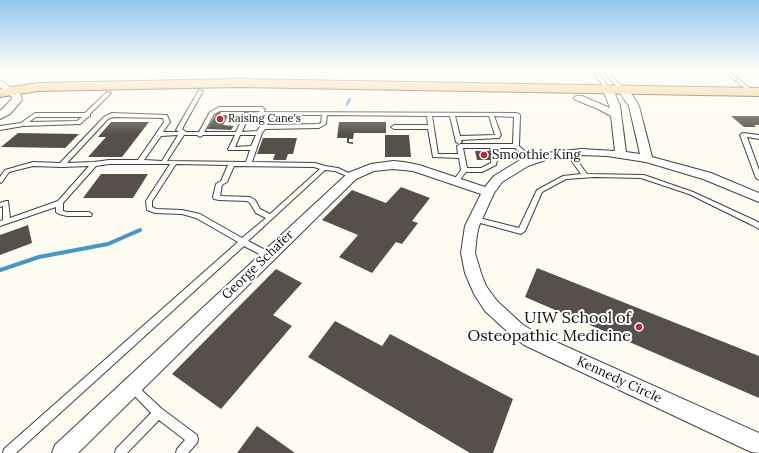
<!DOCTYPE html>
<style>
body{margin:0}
canvas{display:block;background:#fefbf0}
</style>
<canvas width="759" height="453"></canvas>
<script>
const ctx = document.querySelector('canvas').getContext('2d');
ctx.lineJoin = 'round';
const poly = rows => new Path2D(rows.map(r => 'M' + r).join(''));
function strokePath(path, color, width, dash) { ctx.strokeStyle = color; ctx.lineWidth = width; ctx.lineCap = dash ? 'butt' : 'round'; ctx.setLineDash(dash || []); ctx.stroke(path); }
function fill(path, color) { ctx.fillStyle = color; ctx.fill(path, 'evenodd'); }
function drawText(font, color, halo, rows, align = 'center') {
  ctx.font = font + ' Lora,serif'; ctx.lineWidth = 4; ctx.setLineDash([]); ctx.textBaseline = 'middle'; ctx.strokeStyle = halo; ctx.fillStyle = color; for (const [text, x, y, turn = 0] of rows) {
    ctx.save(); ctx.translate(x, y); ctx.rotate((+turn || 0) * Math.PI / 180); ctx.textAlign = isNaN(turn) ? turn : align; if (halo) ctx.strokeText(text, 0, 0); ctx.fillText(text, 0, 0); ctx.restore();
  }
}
strokePath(poly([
 [347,104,350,99]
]), '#4398c5', 2.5);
strokePath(poly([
 [0,270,39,257,108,244,140,230]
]), '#4398c5', 4);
fill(poly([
 [217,112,221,112,220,115,229,115,223,125,234,126,231,130,207,129],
 [731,116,759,116,759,125,754,125,756,127,744,127],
 [111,122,149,122,122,157,88,157,106,137,98,137],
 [339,122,386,122,386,133,354,133,353,139,349,139,349,142,353,142,353,144,347,143,347,138,337,138],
 [18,133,79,134,65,148,1,147],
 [385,135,409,135,411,157,385,157],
 [263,138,297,138,293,154,288,154,286,160,273,160,275,154,257,154],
 [475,151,490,151,493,160,477,160],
 [101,174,148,174,133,198,83,198],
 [401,187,430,198,412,221,418,223,402,244,396,242,372,273,339,257,358,235,322,220,352,190,386,203],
 [28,225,32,243,0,255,0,235],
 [537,268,759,356,759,398,525,297],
 [276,269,302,283,273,315,292,326,221,409,172,374],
 [335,321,382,346,390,334,513,399,493,453,470,453,308,357],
 [257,426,295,453,237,453]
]), '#564f4b');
const service = poly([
 [593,72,597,72,610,89,610,90,606,90,593,72],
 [603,72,607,72,625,89,625,91,621,91,603,72],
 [725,72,729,72,755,92,751,93,725,72],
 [199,90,203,91,182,129,186,132,199,132,210,112,219,107,262,107,265,109,264,112,517,113,520,115,519,146,535,160,532,162,530,161,515,148,495,148,498,155,496,165,482,172,466,172,458,182,456,183,453,181,461,170,459,158,433,157,428,129,394,129,391,127,394,125,428,125,427,116,327,115,326,124,319,128,265,129,262,133,252,162,315,163,325,166,338,168,355,176,352,178,335,171,325,170,248,241,271,253,272,255,271,257,265,257,244,246,16,453,3,453,4,449,238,242,196,218,182,214,155,213,147,210,146,201,170,164,109,164,96,166,63,203,63,211,67,212,89,212,92,214,91,216,67,216,59,214,56,212,56,207,0,226,0,221,3,220,3,206,0,207,0,203,6,201,8,201,10,218,58,201,89,166,62,167,33,166,9,172,2,182,0,183,0,177,5,170,33,162,60,163,104,117,112,113,167,115,170,122,163,132,179,132,176,130,199,90],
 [220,111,259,111,260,112,245,113,236,132,204,132,214,114,220,111],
 [249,115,268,115,257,131,242,132,249,115],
 [274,115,322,115,321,123,318,124,267,125,274,115],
 [432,116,450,116,456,142,459,144,462,142,461,140,499,138,501,135,494,116,514,117,513,144,460,144,457,146,458,154,438,154,432,116],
 [455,116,489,116,495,135,460,136,455,116],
 [113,117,163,118,164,122,138,160,109,160,94,162,67,163,108,119,113,117],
 [178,135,162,161,144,160,161,136,178,135],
 [184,135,197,135,200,137,203,135,235,135,228,149,229,150,250,150,246,162,167,161,184,135],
 [240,135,256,135,251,146,235,147,240,135],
 [463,148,490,148,492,155,491,163,481,168,467,168,463,148],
 [176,164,228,165,221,181,216,184,213,197,214,199,219,200,247,201,250,203,256,213,266,218,242,238,200,214,182,210,156,209,152,207,152,201,176,164],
 [234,166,314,167,320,169,270,214,260,209,255,200,250,197,220,196,222,185,227,182,234,166],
 [107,92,111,93,90,114,90,116,88,117,80,124,23,126,0,130,0,126,21,123,35,113,85,113,107,92],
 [36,117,82,117,77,121,29,122,36,117],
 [743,133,759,135,759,139,747,137,759,170,759,180,756,178,740,135,743,133],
 [569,151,571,152,587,174,644,175,693,192,756,221,759,223,759,229,752,225,689,194,641,178,595,177,566,179,542,192,525,231,521,234,473,221,472,219,475,217,519,228,537,190,563,176,581,174,566,153,569,151],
 [132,382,135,384,162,409,197,435,198,439,197,443,188,453,176,453,177,449,185,440,159,420,127,453,115,453,116,449,151,413,129,390,127,387,129,384,132,382]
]);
const minor = poly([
 [0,80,20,94,22,100,10,114,0,119,0,111,12,99,12,97,0,87,0,80],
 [608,86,613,89,620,106,626,152,640,154,629,106,618,90,623,87,626,88,633,96,639,106,652,157,711,173,759,193,759,202,703,179,646,162,607,156,581,155,551,158,528,166,502,182,494,193,479,226,477,234,475,253,481,273,486,286,497,301,522,324,536,333,759,433,759,453,751,452,524,345,510,334,485,311,474,294,465,273,461,253,465,226,481,194,413,171,393,169,374,171,356,179,78,453,52,453,55,445,348,173,371,164,393,161,404,162,419,165,485,187,494,176,520,160,546,153,581,149,615,151,611,116,598,109,576,100,574,98,576,96,582,96,610,108,603,89,608,86]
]);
const primary = poly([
 [238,79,759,88,759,96,238,87,38,91,0,97,0,89,38,83,238,79]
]);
strokePath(service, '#414141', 2);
strokePath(minor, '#414141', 2);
strokePath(primary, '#1f1f1f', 2);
strokePath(poly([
 [755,72,759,72],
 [569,73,574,72]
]), '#303030', 1.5, [3, 1.5]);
fill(service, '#fff');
fill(minor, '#fff');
fill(primary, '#f0c96e');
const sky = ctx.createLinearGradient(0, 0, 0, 135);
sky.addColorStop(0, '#94c6ec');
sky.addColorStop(0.53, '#fffdf8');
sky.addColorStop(1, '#fffdf800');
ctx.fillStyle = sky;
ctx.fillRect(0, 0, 759, 135);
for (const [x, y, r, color] of [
 [220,119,4,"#b62e3c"],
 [484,155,4,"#b62e3c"],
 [639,327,4,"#b62e3c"]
]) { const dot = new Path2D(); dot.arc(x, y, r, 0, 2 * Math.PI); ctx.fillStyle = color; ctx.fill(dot); strokePath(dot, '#fff', 1.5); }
drawText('11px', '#0e0e0e', '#fff', [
 ["Raising Cane's",228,119]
], 'left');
drawText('13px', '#0e0e0e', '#fff', [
 ["Smoothie King",492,155]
], 'left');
drawText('13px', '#0e0e0e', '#fff', [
 ["George Schafer",258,265,-44],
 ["Kennedy Circle",619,380,25]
]);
drawText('16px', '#0e0e0e', '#fff', [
 ["UIW School of",631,318],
 ["Osteopathic Medicine",631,336]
], 'right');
</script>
